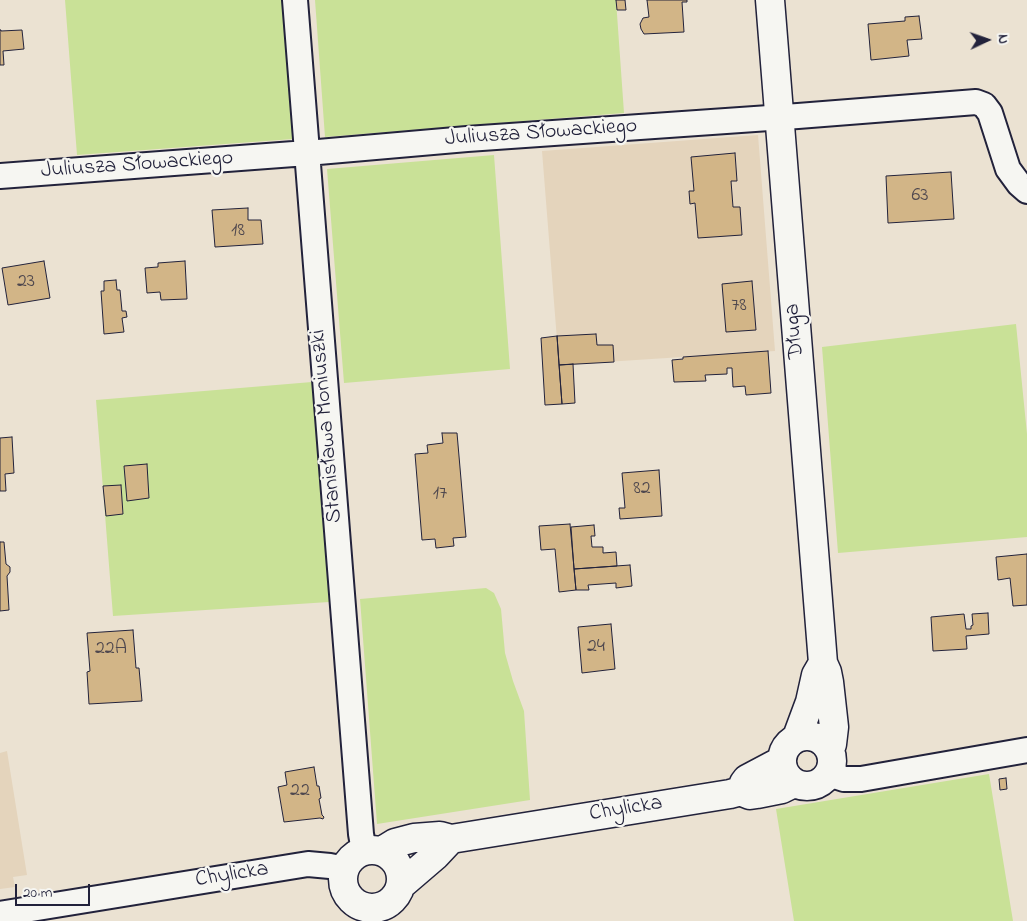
<!DOCTYPE html>
<meta charset="utf-8">
<style>
body{margin:0}
#map{position:relative;width:1027px;height:921px;overflow:hidden;background:#ebe2d2;font-family:"Indie Flower",sans-serif}
canvas{display:block}
.north{position:absolute;left:962px;top:15px;width:50px;height:50px;-webkit-text-stroke:4px #f6f6f2;paint-order:stroke;rotate:87deg;font-size:14px;font-weight:700;line-height:20px;text-align:center;color:#22223b}
.north::after{content:'';display:block;margin:auto;width:18px;height:22px;background:#22223b;clip-path:polygon(50% 0,100% 100%,50% 72%,0 100%)}
.scale{position:absolute;left:15px;top:884px;width:75px;height:22px;box-sizing:border-box;border:2px solid #22223b;border-top:0;padding-left:6px;font-size:15px;line-height:18px;white-space:nowrap;color:#22223b;-webkit-text-stroke:4px #f6f6f2;paint-order:stroke}
</style>
<div id="map">
<canvas width="1027" height="921"></canvas>
<div class="north">N</div>
<div class="scale">20 m</div>
</div>
<script>
const ctx = document.querySelector('canvas').getContext('2d');
ctx.lineJoin = 'round';
function fill(path, color) { ctx.fillStyle = color; ctx.fill(path, 'evenodd'); }
const poly = rows => new Path2D(rows.map(r => 'M' + r).join(''));
function strokePath(path, color, width, dash) { ctx.strokeStyle = color; ctx.lineWidth = width; ctx.lineCap = dash ? 'butt' : 'round'; ctx.setLineDash(dash || []); ctx.stroke(path); }
function drawText(font, color, halo, rows, align = 'center') {
  ctx.font = font + ' "Indie Flower",sans-serif'; ctx.lineWidth = 4.5; ctx.setLineDash([]); ctx.textBaseline = 'middle'; ctx.strokeStyle = halo; ctx.fillStyle = color; for (const [text, x, y, turn = 0] of rows) {
    ctx.save(); ctx.translate(x, y); ctx.rotate((+turn || 0) * Math.PI / 180); ctx.textAlign = isNaN(turn) ? turn : align; if (halo) ctx.strokeText(text, 0, 0); ctx.fillText(text, 0, 0); ctx.restore();
  }
}
fill(poly([
 [758,135,775,351,559,365,542,151],
 [7,751,27,875,13,877,15,887,0,889,0,753]
]), '#e4d4bc');
fill(poly([
 [65,0,282,0,293,139,77,155],
 [315,0,616,0,624,113,325,137],
 [494,155,510,369,344,383,327,169],
 [1016,324,1027,434,1027,537,838,553,822,347],
 [312,382,329,602,113,616,96,400],
 [486,588,494,593,501,609,505,653,513,681,524,711,530,800,377,824,360,599],
 [989,774,1013,921,794,921,776,809]
]), '#c9e197');
const building = poly([
 [616,0,625,0,626,10,617,10,616,0],
 [647,0,687,0,687,2,682,2,684,32,644,34,641,29,640,24,643,18,649,17,647,0],
 [919,16,922,39,907,40,909,56,871,60,868,24,905,21,905,17,919,16],
 [0,30,1,30,1,31,22,30,24,49,3,51,4,65,0,65,0,30],
 [735,153,737,181,731,181,733,207,740,207,742,235,698,238,695,203,690,204,689,191,694,191,691,157,735,153],
 [951,172,954,219,888,223,886,176,951,172],
 [248,208,248,220,261,220,263,244,215,247,212,210,248,208],
 [44,261,50,298,8,305,2,268,44,261],
 [185,261,187,299,161,300,160,292,147,293,145,268,158,267,158,263,185,261],
 [116,280,117,290,120,290,122,311,126,311,127,317,122,318,124,332,104,334,101,291,104,291,104,281,116,280],
 [752,281,756,330,726,332,722,284,752,281],
 [596,334,597,345,613,345,614,362,559,365,557,336,596,334],
 [557,336,562,404,545,405,541,338,557,336],
 [768,351,771,393,746,395,745,386,733,387,732,368,727,368,727,374,705,375,706,381,674,382,672,360,683,359,683,357,768,351],
 [573,364,575,403,562,404,559,365,573,364],
 [442,433,457,433,466,537,453,538,454,546,436,548,435,539,422,540,415,454,428,453,427,445,443,443,442,433],
 [12,437,14,473,5,474,6,491,0,491,0,438,12,437],
 [147,464,149,498,127,501,124,466,147,464],
 [659,470,662,516,620,519,619,508,625,508,622,473,659,470],
 [121,485,123,514,106,516,103,486,121,485],
 [570,524,576,590,559,592,555,549,541,550,539,526,570,524],
 [594,525,595,536,591,536,592,547,603,547,603,553,616,552,617,566,574,569,571,527,594,525],
 [0,542,4,542,6,564,10,567,10,572,7,576,9,610,0,611,0,542],
 [1027,554,1027,605,1013,606,1010,578,998,580,996,557,1027,554],
 [630,565,632,586,616,588,616,583,588,585,589,590,576,590,574,569,630,565],
 [988,613,989,634,966,636,967,649,933,651,931,617,964,614,966,629,971,629,971,626,973,625,972,614,988,613],
 [611,624,615,669,582,673,578,627,611,624],
 [133,630,136,668,139,668,142,701,89,704,87,672,90,671,87,633,133,630],
 [314,767,317,786,319,786,321,798,319,799,322,815,324,817,323,819,320,818,284,822,278,787,287,785,285,772,314,767],
 [1006,778,1007,789,1000,790,999,779,1006,778]
]);
fill(building, '#d2b587');
strokePath(building, '#22223b', 1);
const minor = poly([
 [295,0,361,834,364,851],
 [0,176,307,153,467,139,798,116,976,102,984,105,990,113,1008,169,1019,184,1027,191],
 [829,774,844,779,861,779,1027,750],
 [0,914,308,864,330,866,345,869]
]);
const tertiary = poly([
 [770,0,823,663,827,672,829,682,834,727,832,744,830,750],
 '782 761a25 25 0 1 1 50 0a25 25 0 1 1-50 0Z',
 [797,737,810,702,816,675,823,663],
 [741,791,744,783,747,779,781,761],
 '343 879a29 29 0 1 1 58 0a29 29 0 1 1-58 0Z',
 [382,851,395,843,414,838,440,836,451,839,730,794,741,791,745,793,750,795,757,794,782,789,794,783],
 [401,885,436,855,451,839]
]);
strokePath(minor, '#22223b', 28);
strokePath(tertiary, '#22223b', 31);
strokePath(minor, '#f6f6f2', 24);
strokePath(tertiary, '#f6f6f2', 28);
drawText('20px', '#4e474e', null, [
 ["63",920,197],
 ["18",238,232],
 ["23",26,283],
 ["78",739,307],
 ["82",642,490],
 ["17",440,495],
 ["24",596,648],
 ["22A",111,650],
 ["22",300,792]
]);
drawText('22px', '#22223b', '#f6f6f2', [
 ["Juliusza Słowackiego",541,134,-4],
 ["Juliusza Słowackiego",137,166,-4],
 ["Długa",796,331,-95],
 ["Stanisława Moniuszki",328,426,-95],
 ["Chylicka",626,810,-9],
 ["Chylicka",232,876,-9]
]);
</script>
